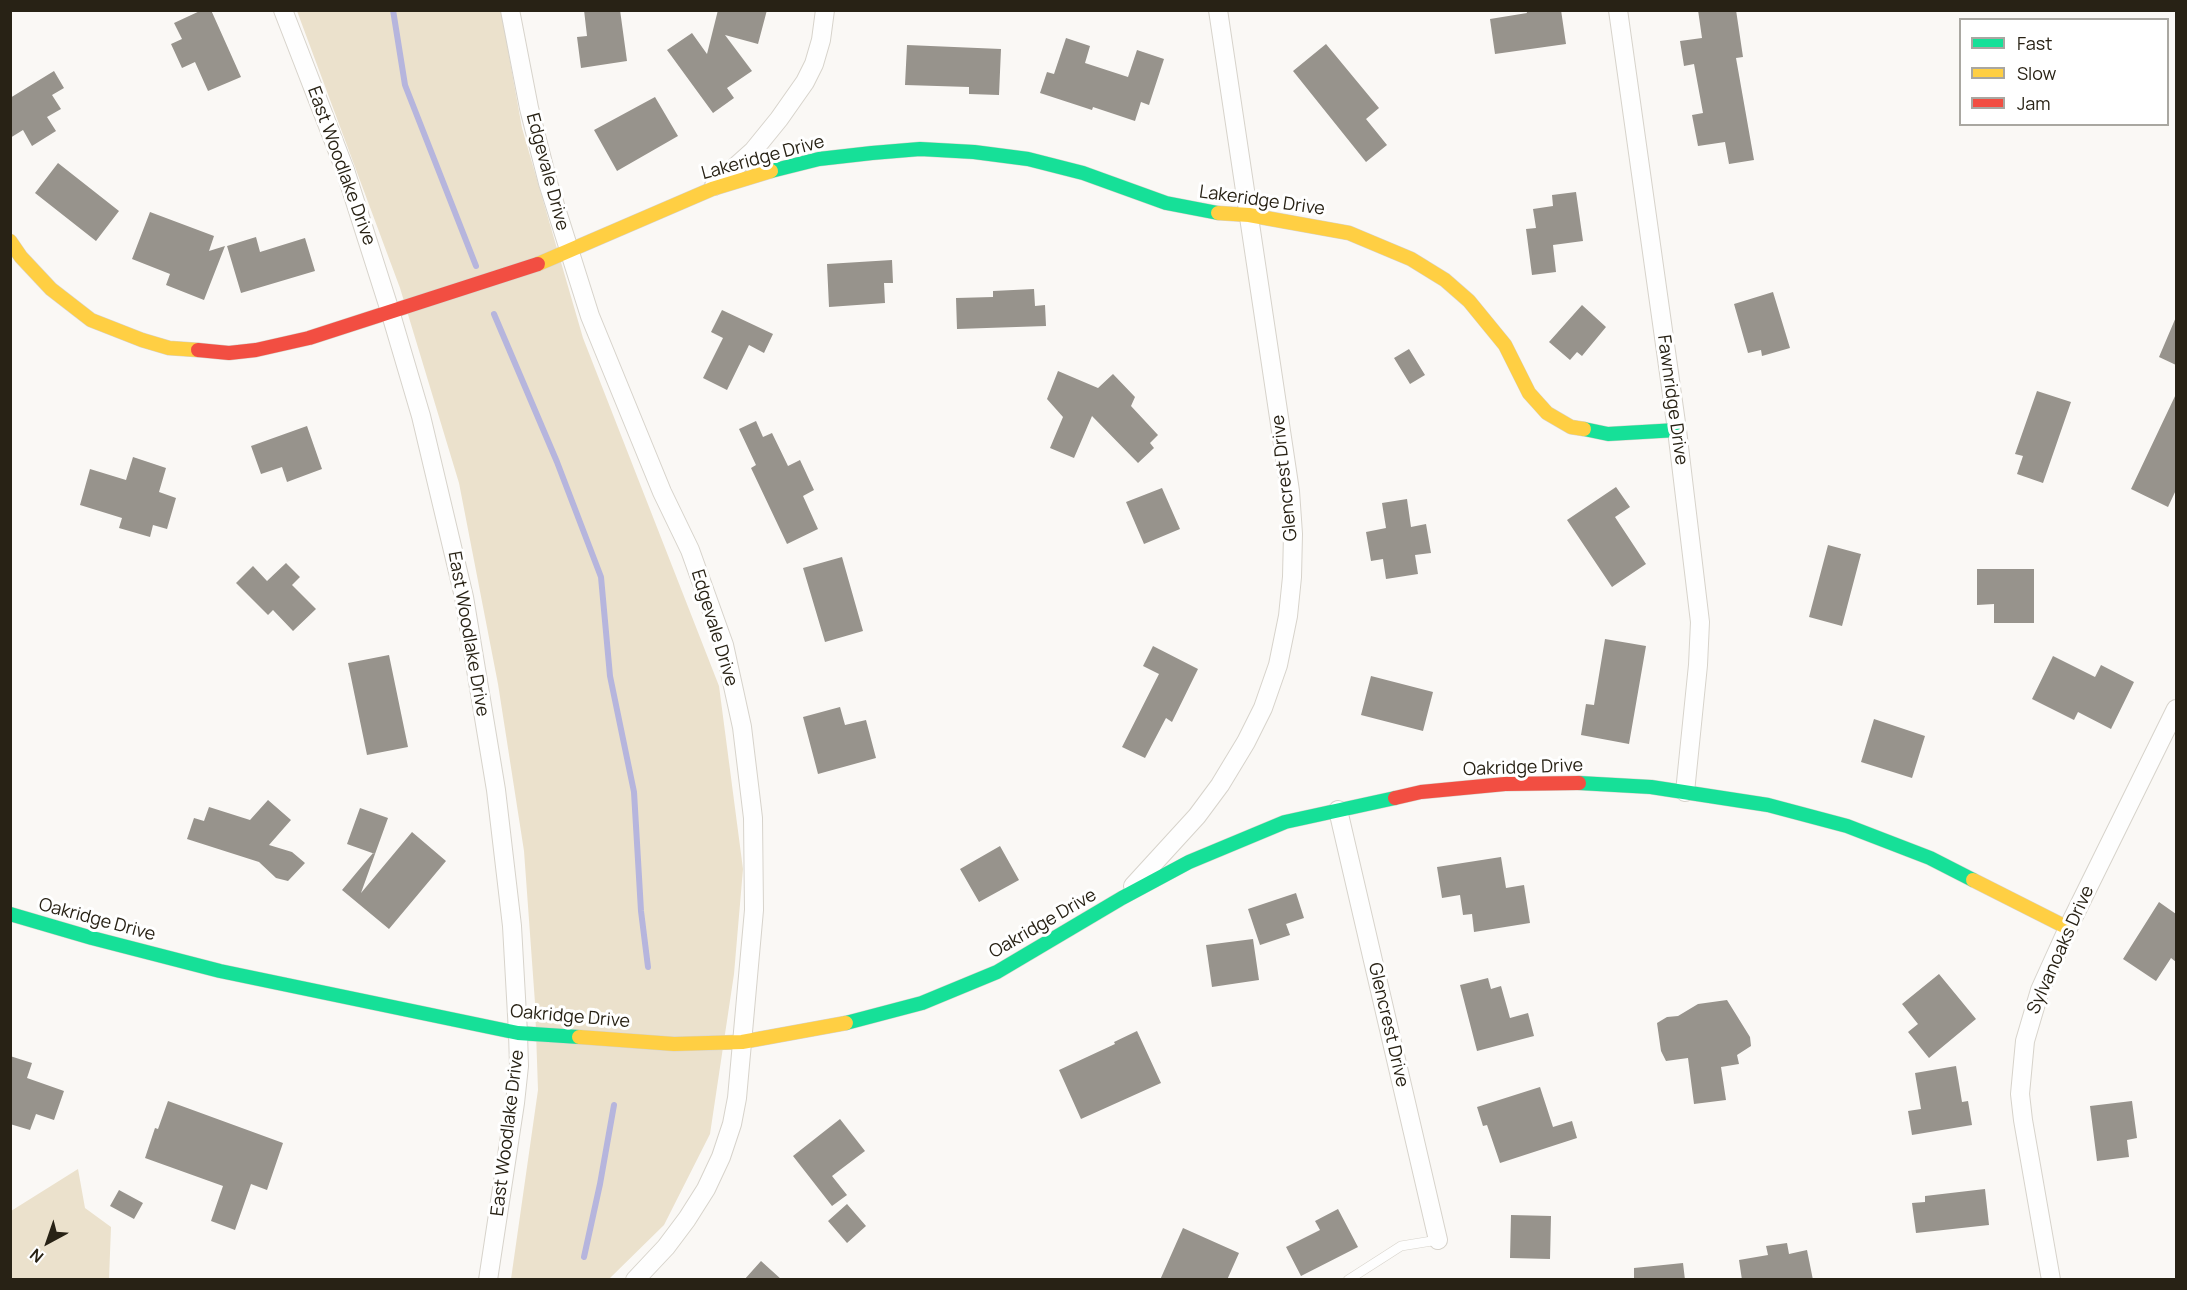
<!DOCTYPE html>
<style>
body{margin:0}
#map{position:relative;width:2187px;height:1290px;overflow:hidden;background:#faf8f5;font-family:Manrope,sans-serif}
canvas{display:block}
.frame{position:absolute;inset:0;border:12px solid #282215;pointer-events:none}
.legend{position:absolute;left:1959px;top:18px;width:210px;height:108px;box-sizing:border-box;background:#fff;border:2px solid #a9a7a1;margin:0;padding:8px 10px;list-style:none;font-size:18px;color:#282215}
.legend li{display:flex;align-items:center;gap:12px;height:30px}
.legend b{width:30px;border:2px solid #a9a7a1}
.north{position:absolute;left:18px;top:1212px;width:60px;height:60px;-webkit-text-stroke:4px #fff;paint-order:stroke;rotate:220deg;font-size:16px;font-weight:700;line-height:24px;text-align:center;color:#282215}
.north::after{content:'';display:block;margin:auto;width:21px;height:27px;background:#282215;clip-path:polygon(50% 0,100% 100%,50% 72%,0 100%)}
</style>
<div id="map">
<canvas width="2187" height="1290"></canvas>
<div class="frame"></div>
<ul class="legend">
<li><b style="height:8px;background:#16e098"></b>Fast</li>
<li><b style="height:8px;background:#ffcf43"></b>Slow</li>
<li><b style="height:8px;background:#f24e42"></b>Jam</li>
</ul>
<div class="north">N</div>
</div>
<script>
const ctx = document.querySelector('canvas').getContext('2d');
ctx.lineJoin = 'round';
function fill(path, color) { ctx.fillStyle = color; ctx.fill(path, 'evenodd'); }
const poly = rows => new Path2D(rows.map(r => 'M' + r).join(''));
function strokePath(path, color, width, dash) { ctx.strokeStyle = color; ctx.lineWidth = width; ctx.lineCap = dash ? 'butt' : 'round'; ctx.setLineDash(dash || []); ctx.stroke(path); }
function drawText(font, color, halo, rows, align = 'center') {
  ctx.font = font + ' Manrope,sans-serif'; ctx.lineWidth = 6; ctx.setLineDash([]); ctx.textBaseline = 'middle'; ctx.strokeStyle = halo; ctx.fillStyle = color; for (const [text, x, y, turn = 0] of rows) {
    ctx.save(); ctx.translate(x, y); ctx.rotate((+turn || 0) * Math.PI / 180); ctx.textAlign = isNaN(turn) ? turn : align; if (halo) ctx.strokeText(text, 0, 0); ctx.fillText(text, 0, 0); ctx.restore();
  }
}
fill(poly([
 [297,11,501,11,522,128,583,338,719,686,743,869,734,974,710,1134,664,1225,609,1279,511,1279,538,1090,535,1003,524,851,498,684,459,483,400,288],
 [78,1169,85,1208,111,1227,109,1279,11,1279,11,1211]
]), '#ebe1cc');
strokePath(poly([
 [393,10,405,85,476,266],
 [494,314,557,462,601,577,610,676,634,792,641,911,648,967],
 [584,1257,600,1184,614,1105]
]), '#b6b5dd', 6);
fill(poly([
 [202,10,211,10,241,77,208,91,195,62,182,68,171,44,182,39,174,23],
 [584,10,620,10,627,61,581,68,577,37,587,36],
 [718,10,767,10,758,44,725,35,752,71,727,88,734,98,713,113,667,50,692,33,707,54],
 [1526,10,1561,10,1566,44,1495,54,1490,19,1527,13],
 [1698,10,1736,10,1743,57,1736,58,1754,160,1729,164,1725,142,1698,146,1692,115,1703,113,1694,64,1684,66,1680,41,1702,38],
 [1066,38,1090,46,1085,63,1128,77,1137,50,1164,59,1149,105,1141,102,1135,121,1093,107,1092,110,1040,93,1047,72,1054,74],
 [1326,44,1379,108,1366,119,1387,145,1366,162,1293,71],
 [907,45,1001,49,999,95,969,94,969,87,905,85],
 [54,71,64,88,52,95,61,109,47,117,56,131,32,146,23,130,10,138,10,98],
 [655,97,678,136,617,171,594,130],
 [58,163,119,211,96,241,35,193],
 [1576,192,1583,241,1553,245,1556,272,1532,275,1526,229,1536,228,1533,209,1553,206,1552,195],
 [150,212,214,236,209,251,225,246,204,300,166,285,170,274,132,259],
 [256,237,260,252,305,238,315,271,241,293,227,246],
 [892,260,893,283,884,283,885,303,829,307,827,264],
 [1034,289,1035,306,1045,305,1046,326,957,329,956,298,993,297,993,291],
 [1773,292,1790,348,1762,356,1761,350,1748,353,1734,304],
 [1582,305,1606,327,1582,356,1577,352,1570,360,1549,342],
 [722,310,773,334,764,353,749,345,727,390,703,378,723,338,711,332],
 [2176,317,2176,365,2159,357],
 [1409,349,1425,375,1410,384,1394,358],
 [1058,371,1098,388,1113,374,1135,397,1131,406,1158,435,1150,443,1154,448,1138,463,1092,416,1074,458,1050,448,1063,417,1047,399],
 [2037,391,2071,402,2043,483,2017,474,2023,456,2015,454],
 [2176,394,2176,490,2168,507,2131,489],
 [756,421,763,437,772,433,788,466,800,460,814,490,803,496,818,529,787,544,751,468,756,465,739,429],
 [307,426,322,469,287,482,282,467,261,474,251,446],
 [133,457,166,468,159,492,176,498,167,529,153,525,150,537,119,528,122,518,80,505,90,469,126,480],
 [1616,487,1630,507,1615,517,1646,564,1612,587,1567,520],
 [1162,488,1180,529,1144,544,1126,502],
 [1407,499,1411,527,1426,524,1431,553,1415,555,1418,574,1386,579,1383,559,1371,561,1366,532,1386,528,1382,503],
 [1828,545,1861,554,1842,626,1809,617],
 [842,557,863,631,825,642,803,568],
 [286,563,300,577,292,585,316,609,293,631,273,610,268,615,236,583,253,566,267,581],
 [1977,569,2034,569,2034,623,1994,623,1994,604,1977,605],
 [1605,639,1646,646,1629,744,1581,735,1586,704,1594,705],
 [1153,646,1198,669,1172,722,1166,718,1145,758,1122,747,1159,674,1143,666],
 [389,655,408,747,367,755,348,663],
 [2053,656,2095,677,2101,665,2134,682,2111,729,2078,712,2074,720,2032,699],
 [1371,676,1433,692,1423,731,1361,715],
 [840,707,845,725,866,720,876,758,818,774,803,717],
 [1874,719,1925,736,1912,778,1861,762],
 [268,800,291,820,269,845,292,852,305,863,288,881,276,878,259,862,187,839,194,818,204,821,209,807,250,820],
 [360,808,388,818,375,854,347,844],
 [412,832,446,861,389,929,342,890,373,853,375,854,361,893],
 [1000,846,1019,880,979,902,960,869],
 [1501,857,1506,888,1524,885,1530,923,1474,932,1472,914,1463,915,1460,895,1442,898,1437,867],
 [1296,893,1304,918,1286,924,1290,935,1260,945,1248,909],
 [2159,902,2176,914,2176,962,2171,958,2156,981,2123,959],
 [1253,939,1259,980,1212,987,1206,945],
 [1939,974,1976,1019,1929,1058,1908,1032,1918,1024,1902,1004],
 [1488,978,1491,989,1501,986,1510,1018,1528,1013,1534,1036,1477,1051,1460,985],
 [1727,1000,1750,1037,1751,1046,1737,1055,1739,1064,1721,1067,1726,1100,1694,1104,1688,1058,1666,1061,1661,1051,1657,1023,1667,1017,1678,1016,1698,1004],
 [1137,1031,1161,1083,1081,1119,1059,1070,1115,1044,1114,1042],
 [10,1056,32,1063,27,1078,64,1091,54,1120,36,1114,30,1130,10,1124],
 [1956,1066,1962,1102,1968,1101,1972,1125,1912,1135,1908,1111,1921,1109,1915,1073],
 [1540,1087,1553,1127,1572,1121,1577,1138,1500,1163,1487,1125,1483,1126,1477,1107],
 [168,1101,283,1143,267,1190,251,1184,235,1230,211,1221,223,1186,145,1158,155,1128,158,1129],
 [2132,1101,2137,1138,2127,1140,2129,1157,2097,1161,2090,1106],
 [840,1119,865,1151,832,1176,847,1195,832,1206,793,1156],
 [1985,1189,1989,1225,1916,1233,1912,1203,1925,1202,1925,1196],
 [119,1190,143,1203,134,1219,110,1206],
 [847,1204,866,1226,847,1243,828,1221],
 [1338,1209,1358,1247,1301,1276,1286,1247,1320,1230,1315,1221],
 [1511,1215,1551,1216,1550,1259,1510,1258],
 [1183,1228,1239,1253,1227,1280,1160,1280],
 [1787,1243,1789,1254,1807,1250,1813,1280,1742,1280,1739,1260,1768,1255,1766,1246],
 [761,1261,782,1280,744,1280],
 [1683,1263,1685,1280,1634,1280,1634,1268]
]), '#97938c');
const lane = poly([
 [1348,1280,1401,1246,1438,1240]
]);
const street = poly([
 [283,10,345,170,390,311,421,416,464,597,496,790,512,926,518,1033,519,1066,515,1103,488,1280],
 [510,10,529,108,548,183,590,316,662,492,690,550,724,645,742,727,753,818,754,910,737,1098,732,1124,721,1157,706,1189,687,1219,666,1247,635,1280],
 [1618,10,1677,430,1700,622,1698,665,1685,792],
 [714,186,753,151,779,119,805,82,814,64,821,40,825,10],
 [1338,810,1438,1240],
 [1133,886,1197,816,1220,785,1246,742,1263,708,1278,665,1288,616,1292,577,1293,534,1290,491,1218,10],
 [2051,1280,2023,1120,2020,1094,2025,1041,2040,990,2068,928,2176,709]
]);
const fast = poly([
 [771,171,819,159,872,153,920,149,974,152,1028,159,1083,173,1166,203,1218,213],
 [1584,429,1608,434,1677,430],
 [1579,783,1651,787,1768,805,1847,826,1930,858,1973,880],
 [10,914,92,938,220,971,518,1033,579,1037],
 [846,1023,922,1003,997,972,1122,898,1189,862,1285,822,1395,798]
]);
const slow = poly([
 [1218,213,1249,215,1349,233,1411,259,1445,280,1469,301,1505,345,1529,393,1547,413,1571,427,1584,429],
 [10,241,21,257,51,289,91,320,142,340,169,348,198,350],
 [538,264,712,189,771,171],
 [1973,880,2068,928],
 [579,1037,674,1044,742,1042,846,1023]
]);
const jam = poly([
 [198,350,229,353,256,350,309,338,538,264],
 [1395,798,1421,792,1505,784,1579,783]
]);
strokePath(lane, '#d7d3cb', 10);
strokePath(street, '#d7d3cb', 20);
strokePath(fast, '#d7d3cb', 15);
strokePath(slow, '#d7d3cb', 15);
strokePath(jam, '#d7d3cb', 15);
strokePath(lane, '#fefefe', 9);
strokePath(street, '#fefefe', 18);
strokePath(fast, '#16e098', 14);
strokePath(slow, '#ffcf43', 14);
strokePath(jam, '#f24e42', 14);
drawText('18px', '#282215', '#fff', [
 ["Lakeridge Drive",763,158,-15],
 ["East Woodlake Drive",341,166,70],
 ["Edgevale Drive",547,172,75],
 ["Lakeridge Drive",1262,201,8],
 ["Fawnridge Drive",1672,400,82],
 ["Glencrest Drive",1285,478,-96],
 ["Edgevale Drive",714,628,73],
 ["East Woodlake Drive",468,634,80],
 ["Oakridge Drive",1523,768,-2],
 ["Oakridge Drive",97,920,15],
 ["Oakridge Drive",1043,924,-30],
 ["Sylvanoaks Drive",2061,950,-66],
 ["Oakridge Drive",570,1017,5],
 ["Glencrest Drive",1388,1025,77],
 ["East Woodlake Drive",508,1133,-83]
]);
</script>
